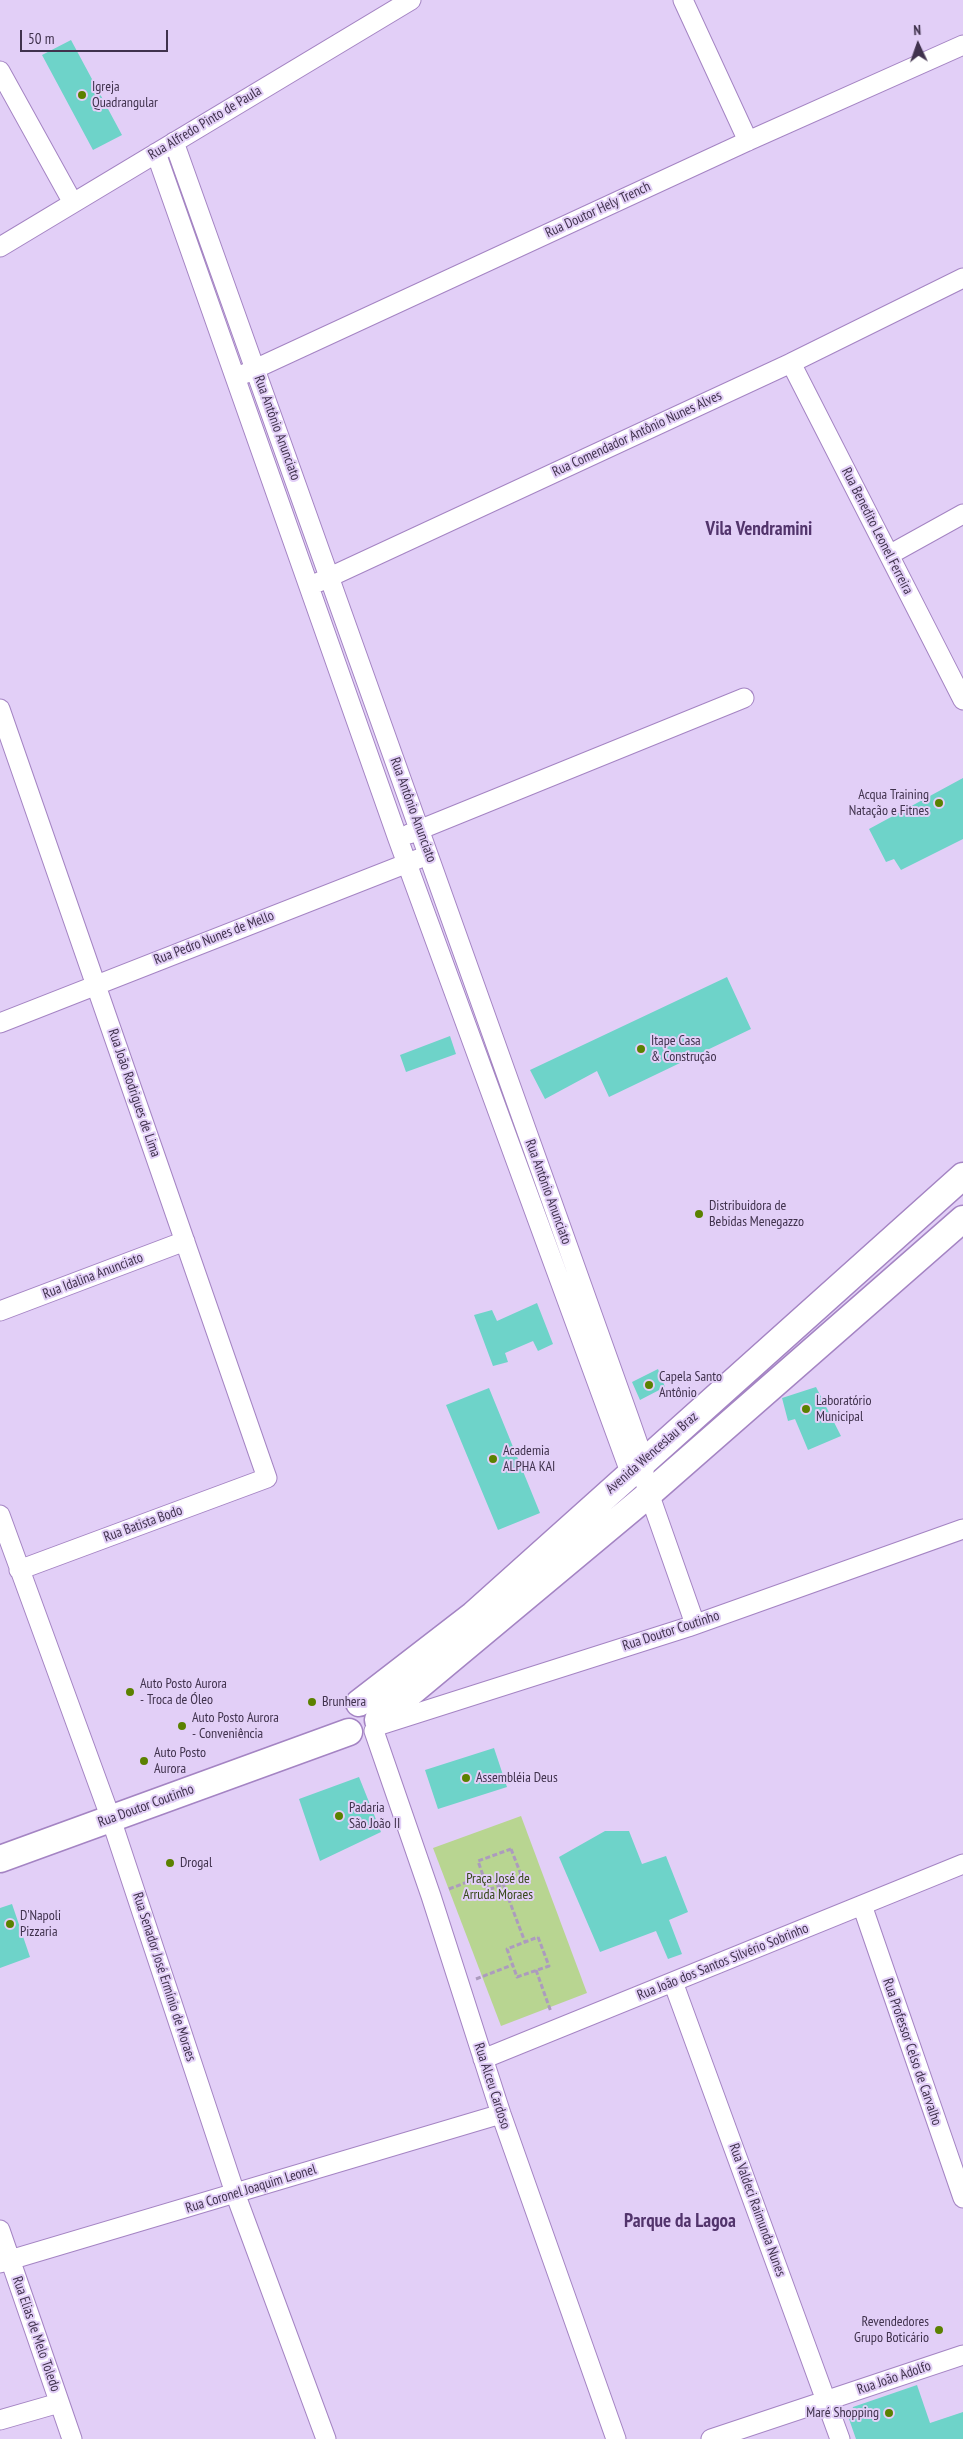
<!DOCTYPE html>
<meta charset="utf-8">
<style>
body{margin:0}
#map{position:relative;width:963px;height:2439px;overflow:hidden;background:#e2cff7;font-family:"PT Sans Narrow",sans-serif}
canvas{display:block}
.north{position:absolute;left:893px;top:20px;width:50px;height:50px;-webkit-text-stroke:4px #e2cff7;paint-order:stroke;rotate:357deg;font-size:14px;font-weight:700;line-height:20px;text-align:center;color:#40324d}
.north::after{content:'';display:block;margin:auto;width:18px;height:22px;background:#40324d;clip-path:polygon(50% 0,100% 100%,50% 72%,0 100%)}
.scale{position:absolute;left:20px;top:30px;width:148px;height:22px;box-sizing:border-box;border:2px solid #40324d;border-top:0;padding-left:6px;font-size:15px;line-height:18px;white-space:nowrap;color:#40324d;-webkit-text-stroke:4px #e2cff7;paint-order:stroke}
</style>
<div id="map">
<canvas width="963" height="2439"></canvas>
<div class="north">N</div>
<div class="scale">50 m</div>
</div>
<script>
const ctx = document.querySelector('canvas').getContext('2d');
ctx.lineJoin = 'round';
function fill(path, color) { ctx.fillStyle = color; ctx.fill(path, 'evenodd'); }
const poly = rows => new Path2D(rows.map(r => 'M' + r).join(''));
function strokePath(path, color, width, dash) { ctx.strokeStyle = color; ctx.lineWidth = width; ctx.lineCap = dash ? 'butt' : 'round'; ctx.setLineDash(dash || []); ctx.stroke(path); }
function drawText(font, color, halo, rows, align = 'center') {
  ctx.font = font + ' "PT Sans Narrow",sans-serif'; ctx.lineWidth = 4; ctx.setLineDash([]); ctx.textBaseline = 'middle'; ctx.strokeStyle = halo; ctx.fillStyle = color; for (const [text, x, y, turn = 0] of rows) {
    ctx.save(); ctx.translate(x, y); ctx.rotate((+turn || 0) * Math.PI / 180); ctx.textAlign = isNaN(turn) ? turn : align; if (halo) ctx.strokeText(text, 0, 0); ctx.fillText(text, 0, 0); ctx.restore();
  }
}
fill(poly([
 [521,1816,587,1993,501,2026,433,1848]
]), '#b8d591');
fill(poly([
 [71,40,122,135,93,150,42,55],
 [963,778,963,839,901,870,894,859,886,862,869,829],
 [727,977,751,1029,609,1097,597,1071,545,1099,530,1070],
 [450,1036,456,1054,406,1072,400,1055],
 [537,1303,553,1344,538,1351,533,1341,505,1353,508,1362,493,1366,474,1315,492,1310,497,1321],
 [658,1369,665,1387,640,1400,632,1382],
 [816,1387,841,1436,808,1450,795,1419,788,1421,782,1398],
 [489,1388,540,1513,498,1530,446,1405],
 [494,1748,507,1787,438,1809,425,1770],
 [359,1777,381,1832,320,1861,299,1799],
 [605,1831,629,1831,642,1864,666,1856,688,1912,669,1920,682,1954,668,1959,656,1931,600,1952,559,1857],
 [12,1904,30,1957,0,1968,0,1908],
 [917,2385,930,2423,963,2412,963,2439,856,2439,849,2419,853,2407]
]), '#6ed3c9');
const street = poly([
 [683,0,748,141],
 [0,71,73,203],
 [174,142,629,1418,644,1461,644,1479,695,1624],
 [156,153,398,839,630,1472,641,1478],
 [0,247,411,0],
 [791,363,963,700],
 [244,374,748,141,963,45],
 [889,555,963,514],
 [319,582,791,363,963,278],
 [0,709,267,1478,19,1570],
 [409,834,744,698],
 [0,1023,418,859],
 [0,1311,185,1241],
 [0,1515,111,1819,235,2193,326,2439],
 [377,1726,688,1627,963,1529],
 [374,1731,431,1896,501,2114,616,2439],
 [862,1905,963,2198],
 [673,1982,840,2439],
 [483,2059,963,1864],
 [0,2230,72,2439],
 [0,2263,501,2114],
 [0,2420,59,2403],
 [711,2439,963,2355]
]);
const secondary = poly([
 [359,1703,473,1615,963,1176],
 [378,1720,642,1500,963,1219],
 [0,1859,349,1732]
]);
strokePath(street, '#a484c3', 21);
strokePath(secondary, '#a484c3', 29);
strokePath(poly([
 [511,1849,522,1877,488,1890,478,1861,511,1849],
 [503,1884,525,1942],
 [449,1889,483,1876],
 [538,1937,549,1966,517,1977,507,1949,538,1937],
 [536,1970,551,2012],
 [476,1979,512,1965]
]), '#ac9bbe', 3, [5, 2.5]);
strokePath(street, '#fff', 19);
strokePath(secondary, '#fff', 26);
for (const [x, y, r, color] of [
 [82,95,5,"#5b8100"],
 [939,803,5,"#5b8100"],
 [641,1049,5,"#5b8100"],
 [699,1214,5,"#5b8100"],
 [649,1385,5,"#5b8100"],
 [806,1409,5,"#5b8100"],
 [493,1459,5,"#5b8100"],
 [130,1692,5,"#5b8100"],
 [312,1702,5,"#5b8100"],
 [182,1726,5,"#5b8100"],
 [144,1761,5,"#5b8100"],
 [466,1778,5,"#5b8100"],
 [339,1816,5,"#5b8100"],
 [170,1863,5,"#5b8100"],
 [10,1924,5,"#5b8100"],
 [939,2330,5,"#5b8100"],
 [889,2413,5,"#5b8100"]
]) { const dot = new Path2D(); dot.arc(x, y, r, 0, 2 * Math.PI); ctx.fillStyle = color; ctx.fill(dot); strokePath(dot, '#e2cff7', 2); }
drawText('14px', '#40324d', '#e2cff7', [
 ["Igreja",92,87],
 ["Quadrangular",92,103],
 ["Acqua Training",929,795,"right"],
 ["Natação e Fitnes",929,811,"right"],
 ["Itape Casa",651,1041],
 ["& Construção",651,1057],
 ["Distribuidora de",709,1206],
 ["Bebidas Menegazzo",709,1222],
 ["Capela Santo",659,1377],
 ["Antônio",659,1393],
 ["Laboratório",816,1401],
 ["Municipal",816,1417],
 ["Academia",503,1451],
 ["ALPHA KAI",503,1467],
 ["Auto Posto Aurora",140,1684],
 ["- Troca de Óleo",140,1700],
 ["Brunhera",322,1702],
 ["Auto Posto Aurora",192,1718],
 ["- Conveniência",192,1734],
 ["Auto Posto",154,1753],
 ["Aurora",154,1769],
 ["Assembléia Deus",476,1778],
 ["Padaria",349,1808],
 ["São João II",349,1824],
 ["Drogal",180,1863],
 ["D'Napoli",20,1916],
 ["Pizzaria",20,1932],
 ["Revendedores",929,2322,"right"],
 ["Grupo Boticário",929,2338,"right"],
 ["Maré Shopping",879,2413,"right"]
], 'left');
drawText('14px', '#40324d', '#e2cff7', [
 ["Rua Alfredo Pinto de Paula",205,123,-31],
 ["Rua Doutor Hely Trench",598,210,-25],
 ["Rua Antônio Anunciato",277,428,70],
 ["Rua Comendador Antônio Nunes Alves",637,434,-25],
 ["Rua Benedito Leonel Ferreira",877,531,63],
 ["Rua Antônio Anunciato",413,810,70],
 ["Rua Pedro Nunes de Mello",214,938,-21],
 ["Rua João Rodrigues de Lima",134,1093,71],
 ["Rua Antônio Anunciato",548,1192,70],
 ["Rua Idalina Anunciato",93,1276,-21],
 ["Avenida Wenceslau Braz",652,1453,-41],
 ["Rua Batista Bodo",143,1524,-20],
 ["Rua Doutor Coutinho",671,1631,-18],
 ["Rua Doutor Coutinho",146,1806,-20],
 ["Rua João dos Santos Silvério Sobrinho",723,1962,-22],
 ["Rua Senador José Ermínio de Moraes",164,1977,72],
 ["Rua Professor Celso de Carvalho",912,2052,71],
 ["Rua Alceu Cardoso",492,2086,72],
 ["Rua Coronel Joaquim Leonel",251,2189,-17],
 ["Rua Valdeci Raimunda Nunes",757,2210,70],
 ["Rua Elias de Melo Toledo",36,2334,71],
 ["Rua João Adolfo",894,2378,-19]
]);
drawText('14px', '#374919', '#e2cff7', [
 ["Praça José de",498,1879],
 ["Arruda Moraes",498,1895]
]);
drawText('bold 19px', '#52346c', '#e2cff7', [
 ["Vila Vendramini",759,530],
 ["Parque da Lagoa",680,2222]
]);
</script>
